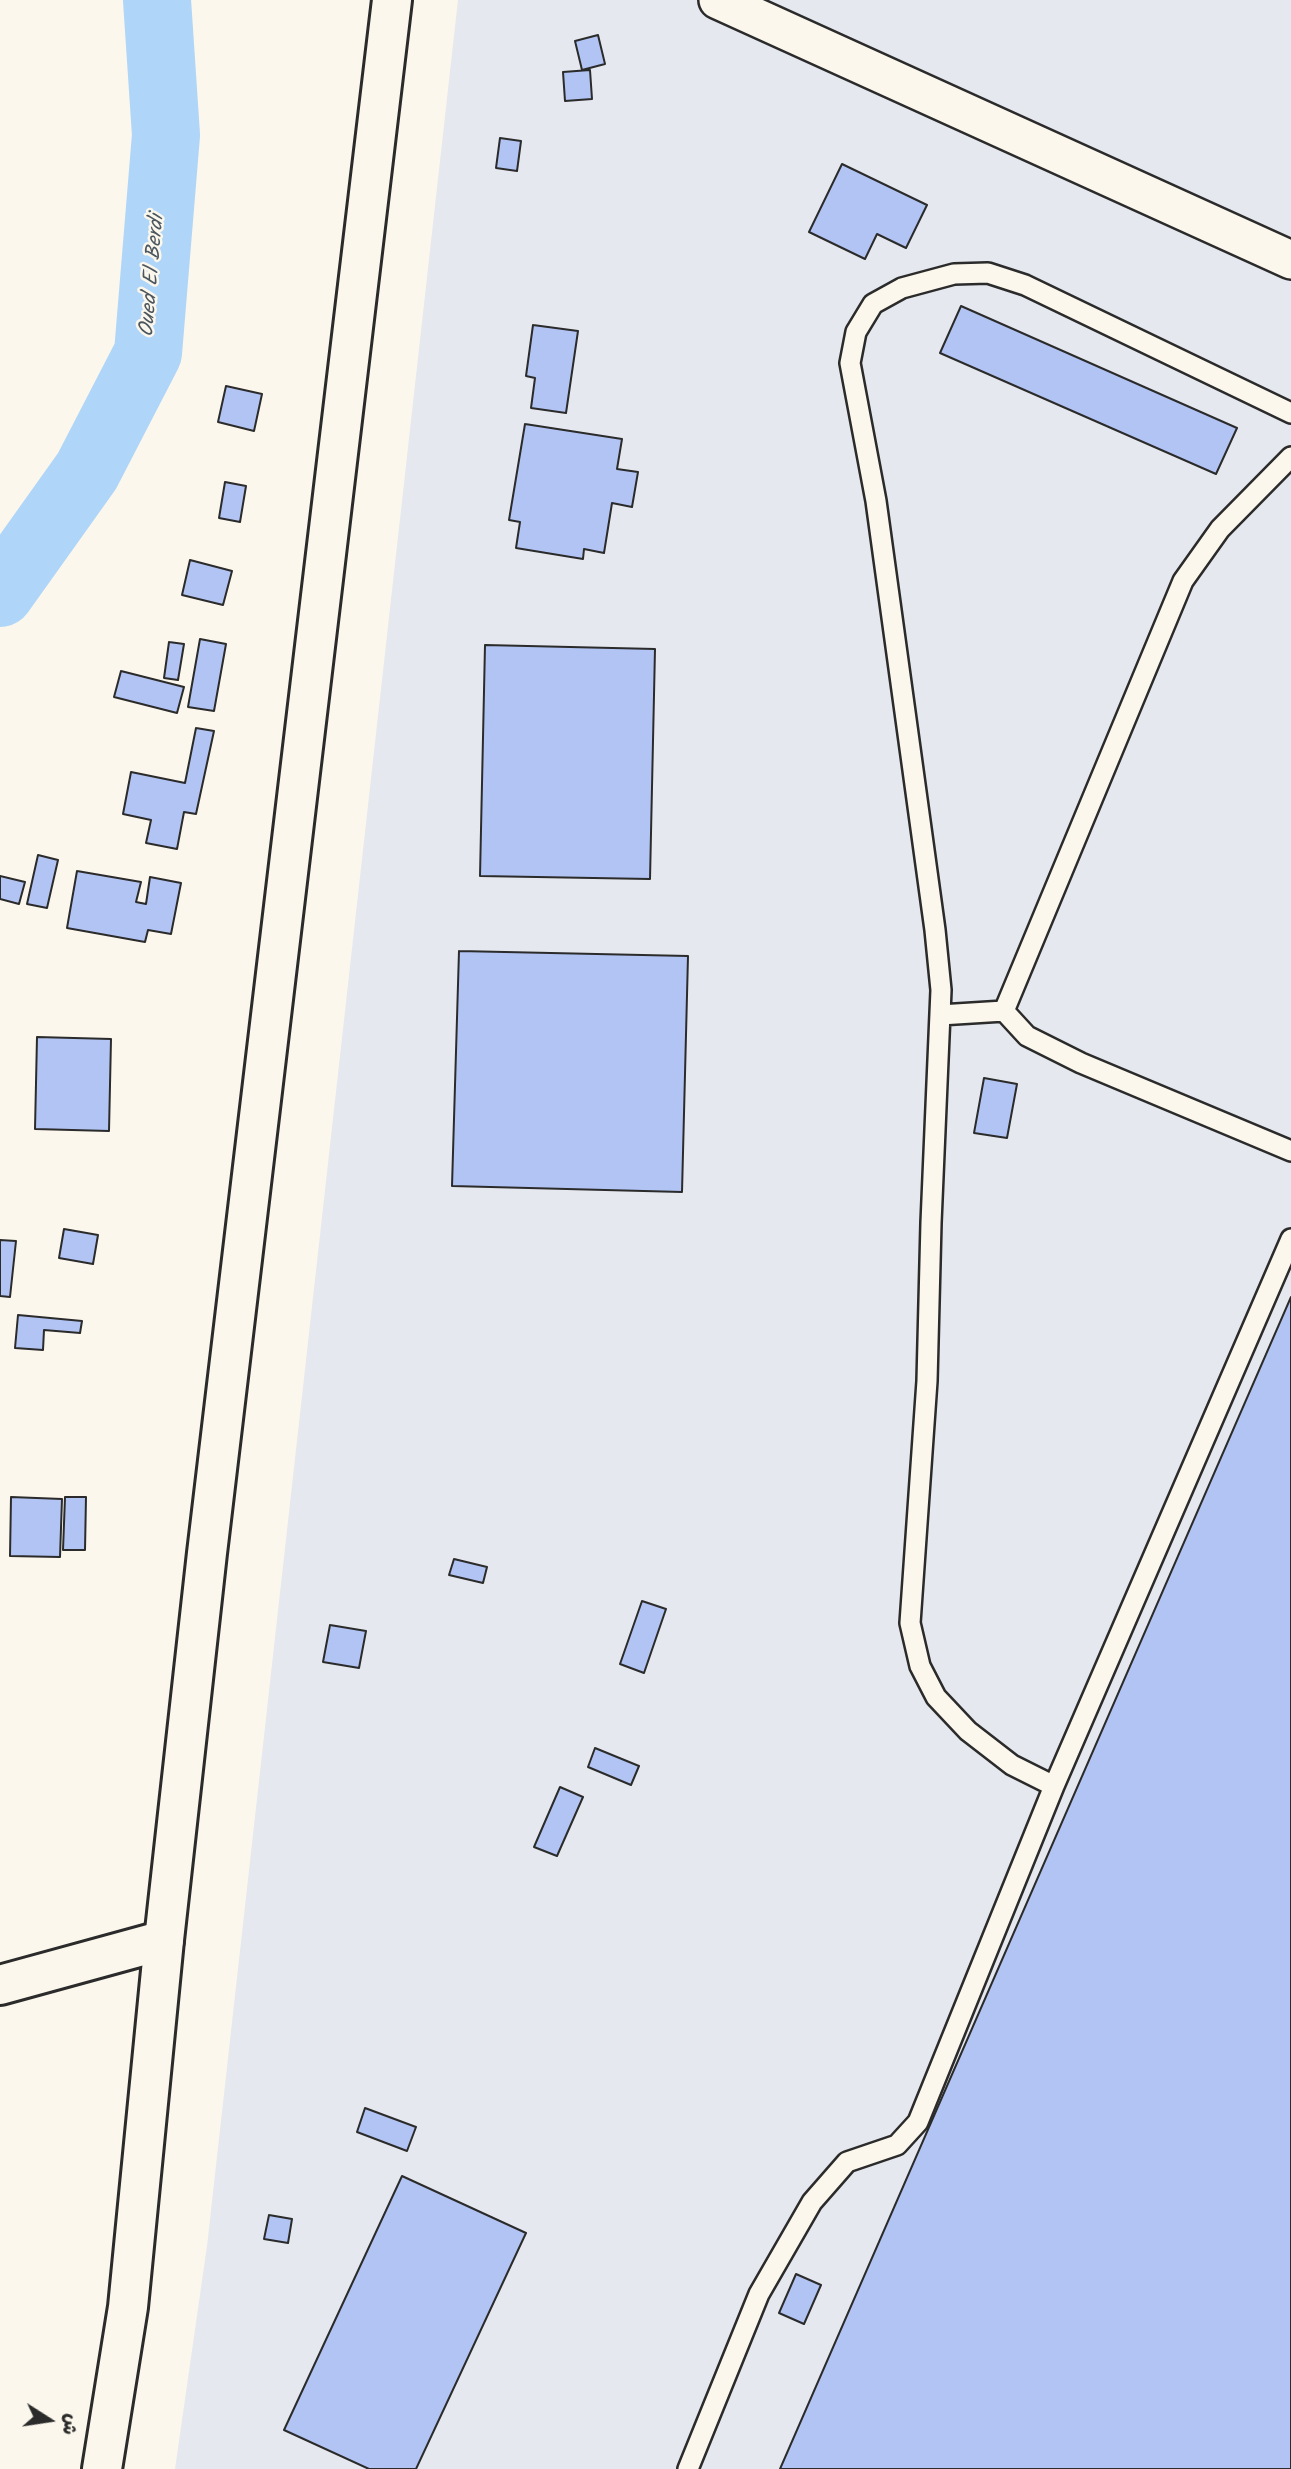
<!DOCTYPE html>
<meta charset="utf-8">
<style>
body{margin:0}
#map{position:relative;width:1291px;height:2469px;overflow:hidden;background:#fbf7ec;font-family:Kalam,"Playpen Sans Arabic",sans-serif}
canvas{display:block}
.north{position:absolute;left:14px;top:2385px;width:70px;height:70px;-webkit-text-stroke:5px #fbf7ec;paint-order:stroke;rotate:102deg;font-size:19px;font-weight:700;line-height:28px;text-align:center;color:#2b2b2b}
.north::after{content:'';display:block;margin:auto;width:24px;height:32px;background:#2b2b2b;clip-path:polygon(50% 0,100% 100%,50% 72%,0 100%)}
</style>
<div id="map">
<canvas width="1291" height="2469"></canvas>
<div class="north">ش</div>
</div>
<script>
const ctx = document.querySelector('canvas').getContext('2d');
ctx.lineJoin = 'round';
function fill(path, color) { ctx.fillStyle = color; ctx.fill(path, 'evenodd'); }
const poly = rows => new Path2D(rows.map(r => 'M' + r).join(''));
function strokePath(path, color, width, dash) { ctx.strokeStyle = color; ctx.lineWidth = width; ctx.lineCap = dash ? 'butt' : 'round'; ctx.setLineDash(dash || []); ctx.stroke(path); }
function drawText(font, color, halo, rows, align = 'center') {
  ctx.font = font + ' Kalam,sans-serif'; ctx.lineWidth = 5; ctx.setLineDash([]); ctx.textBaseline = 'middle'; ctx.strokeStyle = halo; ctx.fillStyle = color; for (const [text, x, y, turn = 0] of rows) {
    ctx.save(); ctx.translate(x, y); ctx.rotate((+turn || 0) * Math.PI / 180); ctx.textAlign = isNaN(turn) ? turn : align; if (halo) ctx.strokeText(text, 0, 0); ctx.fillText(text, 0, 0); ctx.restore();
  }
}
fill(poly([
 [458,0,1291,0,1291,2469,175,2469,207,2246]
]), '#e5e8ee');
strokePath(poly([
 [0,593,87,471,148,353,166,135,157,0]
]), '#afd5f8', 68);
const building = poly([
 [598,35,605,64,582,70,575,41,598,35],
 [590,70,592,99,565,101,563,72,590,70],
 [500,138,521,141,517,171,496,168,500,138],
 [842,164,927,205,906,248,877,234,865,259,809,232,842,164],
 [961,306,1237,428,1216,474,940,353,961,306],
 [533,325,578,331,566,413,531,408,535,378,526,376,533,325],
 [226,386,262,394,254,431,218,422,226,386],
 [525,424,622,439,617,469,638,472,632,507,612,503,604,553,584,549,583,559,516,548,520,522,509,520,525,424],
 [225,482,246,486,240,522,219,518,225,482],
 [190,560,232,571,223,605,182,595,190,560],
 [200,639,226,644,214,711,188,707,200,639],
 [169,642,184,644,178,680,164,678,169,642],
 [485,645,655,649,650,879,480,876,485,645],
 [121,671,184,687,177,713,114,697,121,671],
 [196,728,214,731,196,814,184,812,177,849,146,843,151,820,123,814,131,772,185,783,196,728],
 [38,855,58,860,47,908,27,904,38,855],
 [77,871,141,882,136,902,146,904,150,877,181,883,171,934,148,930,145,942,67,928,77,871],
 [0,876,25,882,19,904,0,899,0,876],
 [459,951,688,956,682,1192,452,1186,459,951],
 [37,1037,111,1039,109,1131,35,1129,37,1037],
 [984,1078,1017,1084,1007,1138,974,1133,984,1078],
 [64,1229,98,1235,93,1264,59,1258,64,1229],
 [0,1240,16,1241,10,1297,0,1296,0,1240],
 [1291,1297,1291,2469,780,2469,1291,1297],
 [18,1315,82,1321,80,1333,44,1330,43,1350,15,1348,18,1315],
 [11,1497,62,1499,60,1557,10,1556,11,1497],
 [65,1497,86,1497,85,1550,63,1550,65,1497],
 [454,1559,487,1567,483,1583,449,1575,454,1559],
 [642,1601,666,1609,644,1673,620,1664,642,1601],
 [330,1625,366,1631,359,1668,323,1662,330,1625],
 [595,1748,639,1766,631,1785,588,1767,595,1748],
 [560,1787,583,1797,557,1856,534,1847,560,1787],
 [365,2108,416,2127,407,2151,357,2132,365,2108],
 [402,2176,526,2233,416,2469,369,2469,284,2430,402,2176],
 [269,2215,292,2219,288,2243,264,2239,269,2215],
 [796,2274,821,2285,804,2324,779,2313,796,2274]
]);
fill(building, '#b2c4f3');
strokePath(building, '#2b2b2b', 2);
const service = poly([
 [1004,1011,1027,1036,1081,1063,1291,1151],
 [940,1015,1004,1011,1183,581,1220,529,1291,457],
 [1054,1786,1012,1765,968,1731,936,1697,920,1666,910,1623,927,1381,931,1223,941,990,935,930,876,501,850,363,856,332,873,304,902,288,954,274,988,273,1025,285,1291,413],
 [688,2469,759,2294,812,2202,847,2162,897,2145,918,2122,1054,1786,1291,1239]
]);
const minor = poly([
 [718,0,1291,260]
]);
const tertiary = poly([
 [0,1985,164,1940]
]);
const secondary = poly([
 [102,2469,128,2307,164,1940,207,1553,392,0]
]);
strokePath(service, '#2b2b2b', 24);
strokePath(minor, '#2b2b2b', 42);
strokePath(tertiary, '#2b2b2b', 44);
strokePath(secondary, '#2b2b2b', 44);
strokePath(service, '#fbf7ec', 19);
strokePath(minor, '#fbf7ec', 37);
strokePath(tertiary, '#fbf7ec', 38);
strokePath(secondary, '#fbf7ec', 38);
drawText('italic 21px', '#4c565e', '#fbf7ec', [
 ["Oued El Berdi",154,276,-85]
]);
</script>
